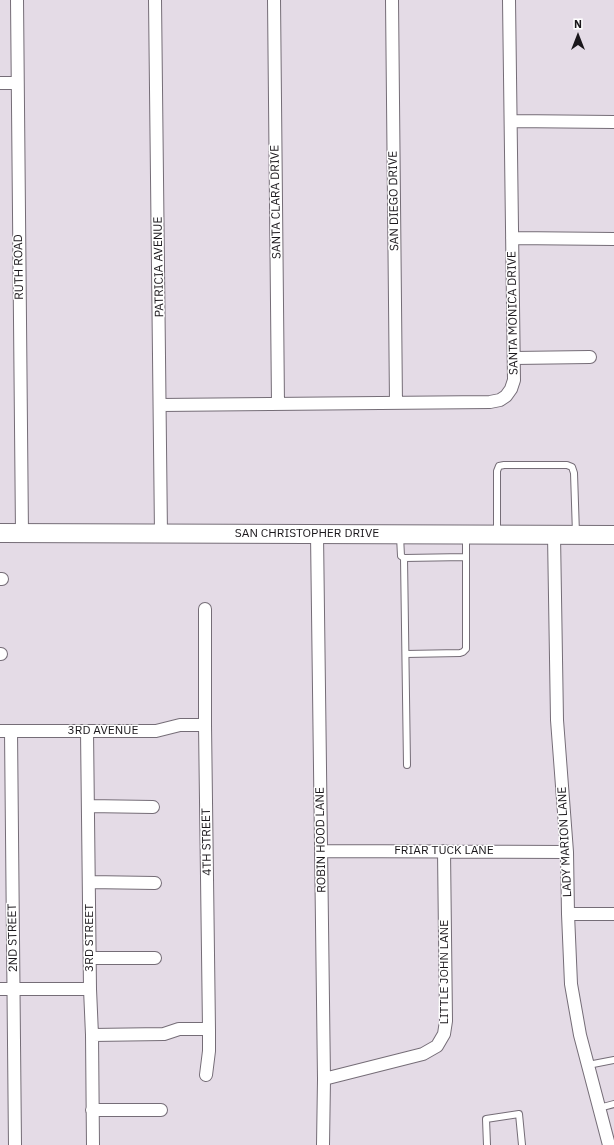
<!DOCTYPE html>
<style>
body{margin:0}
#map{position:relative;width:614px;height:1145px;overflow:hidden;background:#e4dbe6;font-family:"IBM Plex Sans",sans-serif}
canvas{display:block}
.north{position:absolute;left:558px;top:16px;width:40px;height:40px;-webkit-text-stroke:3px #fff;paint-order:stroke;rotate:0deg;font-size:11px;font-weight:700;line-height:16px;text-align:center;color:#1a171b}
.north::after{content:'';display:block;margin:auto;width:14px;height:18px;background:#1a171b;clip-path:polygon(50% 0,100% 100%,50% 72%,0 100%)}
</style>
<div id="map">
<canvas width="614" height="1145"></canvas>
<div class="north">N</div>
</div>
<script>
const ctx = document.querySelector('canvas').getContext('2d');
ctx.lineJoin = 'round';
const poly = rows => new Path2D(rows.map(r => 'M' + r).join(''));
function strokePath(path, color, width, dash) { ctx.strokeStyle = color; ctx.lineWidth = width; ctx.lineCap = dash ? 'butt' : 'round'; ctx.setLineDash(dash || []); ctx.stroke(path); }
function drawText(font, color, halo, rows, align = 'center') {
  ctx.font = font + ' "IBM Plex Sans",sans-serif'; ctx.lineWidth = 3; ctx.setLineDash([]); ctx.textBaseline = 'middle'; ctx.strokeStyle = halo; ctx.fillStyle = color; for (const [text, x, y, turn = 0] of rows) {
    ctx.save(); ctx.translate(x, y); ctx.rotate((+turn || 0) * Math.PI / 180); ctx.textAlign = isNaN(turn) ? turn : align; if (halo) ctx.strokeText(text, 0, 0); ctx.fillText(text, 0, 0); ctx.restore();
  }
}
const lane = poly([
 [497,533,497,471,499,466,504,465,567,465,572,467,574,473,576,534],
 [400,536,401,556,404,558,466,557,466,536],
 [404,558,407,765],
 [406,654,460,653,463,652,466,649,466,557],
 [588,1065,614,1060],
 [599,1108,614,1104],
 [487,1145,486,1119,519,1114,522,1145]
]);
const street = poly([
 [17,0,22,533],
 [155,0,161,534],
 [274,0,278,404],
 [392,0,396,403],
 [0,83,17,83],
 [511,121,614,122],
 [512,238,614,239],
 [514,358,590,357],
 [160,405,490,402,500,400,506,396,511,389,514,380,509,0],
 [317,534,324,1079,323,1145],
 [554,535,557,720,567,852,568,914,571,984,580,1035,609,1145],
 [0,579,2,579],
 [205,609,205,725,209,1029,209,1051,206,1075],
 [0,654,1,654],
 [0,731,156,731,180,725,205,725],
 [11,731,15,1145],
 [87,731,90,989,92,1035,93,1145],
 [88,806,153,807],
 [321,851,567,852],
 [89,882,155,883],
 [568,914,614,914],
 [90,958,155,958],
 [0,989,90,989],
 [92,1035,164,1034,179,1029,209,1029],
 [324,1079,423,1054,437,1046,444,1034,446,1021,444,851],
 [92,1110,161,1110]
]);
const secondary = poly([
 [0,533,614,535]
]);
strokePath(lane, '#756d77', 8);
strokePath(street, '#756d77', 14);
strokePath(secondary, '#756d77', 20);
strokePath(lane, '#fff', 6);
strokePath(street, '#fff', 12);
strokePath(secondary, '#fff', 18);
drawText('12px', '#1a171b', '#fff', [
 ["SAN DIEGO DRIVE",394,201,-91],
 ["SANTA CLARA DRIVE",276,202,-91],
 ["RUTH ROAD",19,267,-91],
 ["PATRICIA AVENUE",159,267,-91],
 ["SANTA MONICA DRIVE",513,313,-91],
 ["SAN CHRISTOPHER DRIVE",307,534],
 ["3RD AVENUE",103,731],
 ["ROBIN HOOD LANE",321,840,-91],
 ["4TH STREET",207,842,-91],
 ["LADY MARION LANE",565,842,-93],
 ["FRIAR TUCK LANE",444,851],
 ["2ND STREET",13,938,-91],
 ["3RD STREET",90,938,-90],
 ["LITTLE JOHN LANE",445,972,-90]
]);
</script>
